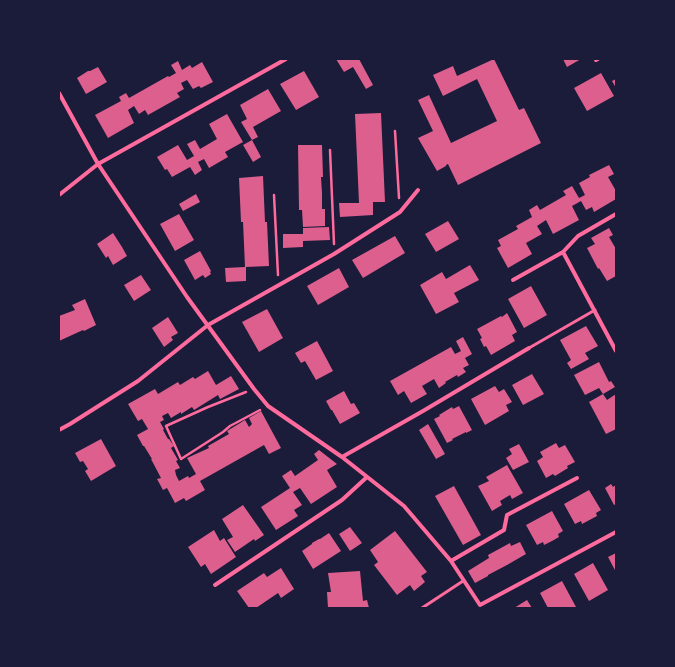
<!DOCTYPE html>
<style>
body{margin:0}
#map{position:relative;width:675px;height:667px;overflow:hidden;background:#1b1b3a;font-family:"DejaVu Sans",sans-serif}
canvas{display:block}
.frame{position:absolute;inset:0;border:60px solid #1b1b3a;pointer-events:none}
</style>
<div id="map">
<canvas width="675" height="667"></canvas>
<div class="frame"></div>
</div>
<script>
const ctx = document.querySelector('canvas').getContext('2d');
ctx.lineJoin = 'round';
function fill(path, color) { ctx.fillStyle = color; ctx.fill(path, 'evenodd'); }
const poly = rows => new Path2D(rows.map(r => 'M' + r).join(''));
function strokePath(path, color, width, dash) { ctx.strokeStyle = color; ctx.lineWidth = width; ctx.lineCap = dash ? 'butt' : 'round'; ctx.setLineDash(dash || []); ctx.stroke(path); }
fill(poly([
 [336,59,359,59,373,85,366,89,353,67,344,72],
 [494,59,519,110,524,108,541,143,458,185,448,164,446,165,446,166,437,171,418,138,433,131,418,100,429,95,451,143,497,121,477,79,443,96,433,75,453,66,457,76],
 [563,59,581,59,567,67],
 [178,61,182,70,190,65,192,68,202,62,213,82,201,88,199,86,193,89,187,80,181,83,184,89,177,93,180,97,148,115,145,110,139,114,134,106,128,110,134,123,108,138,95,115,121,101,119,97,126,93,129,98,168,76,169,77,176,73,171,65],
 [98,67,107,82,86,94,77,78,88,71,90,71],
 [304,71,319,97,296,110,280,84],
 [601,73,614,96,587,111,574,88],
 [616,79,616,88,612,81],
 [268,89,281,111,253,127,258,137,252,140,241,122,247,119,240,105],
 [381,113,385,202,373,202,373,215,340,217,339,203,359,203,355,114],
 [227,114,243,142,225,152,228,157,209,168,204,159,198,162,202,170,195,175,190,167,172,177,167,169,165,170,157,157,178,145,187,160,194,156,187,144,195,140,200,149,217,139,209,124],
 [252,140,261,157,253,162,243,145],
 [298,145,322,145,323,177,321,177,322,193,322,209,325,209,325,226,303,227,302,210,299,210],
 [609,165,614,174,608,177,616,191,616,199,594,212,592,207,586,210,581,201,572,206,579,220,553,234,546,220,537,226,542,234,526,243,532,254,508,268,497,248,501,246,498,240,518,229,516,226,532,217,529,210,537,205,540,210,566,195,563,191,572,186,579,198,585,195,579,183,590,177,589,175],
 [263,176,265,222,267,222,269,266,246,267,246,281,226,282,225,268,245,267,243,222,241,222,239,178],
 [196,194,200,202,183,211,179,204],
 [179,214,194,240,175,251,160,224],
 [448,221,459,239,436,252,425,234],
 [329,227,330,240,303,241,303,247,283,248,283,234,303,234,303,228],
 [609,228,613,235,609,237,616,249,616,276,607,281,599,268,598,269,587,248,595,244,591,238],
 [113,233,122,247,127,256,113,265,108,256,106,258,97,244],
 [395,236,405,253,363,278,352,260],
 [200,251,211,271,210,272,211,274,205,278,203,275,195,280,184,260],
 [470,265,479,280,454,293,459,302,436,314,420,285,442,272,446,279],
 [339,268,349,287,318,305,307,286],
 [141,275,151,290,134,301,124,285],
 [531,286,547,315,524,328,508,299],
 [85,299,96,325,84,331,83,330,59,341,59,316,75,310,72,305],
 [267,309,283,338,259,352,242,322],
 [507,313,517,332,512,335,515,341,491,355,486,346,484,347,480,339,482,338,477,329,501,316,502,317],
 [168,317,178,333,171,337,173,340,164,347,152,328],
 [586,326,598,346,585,353,589,359,571,369,567,363,571,360,560,340],
 [463,337,472,354,465,358,469,365,463,368,466,372,458,377,457,375,445,382,446,383,439,388,434,379,422,386,427,394,411,403,404,391,398,395,390,381,451,347,455,354,461,351,456,341],
 [317,341,333,371,316,380,305,361,301,363,295,353],
 [599,362,609,382,611,381,615,387,603,394,599,388,585,395,574,375],
 [208,371,216,385,231,376,239,389,220,399,218,395,194,410,192,407,181,414,181,412,171,418,168,413,162,416,164,420,160,422,164,429,163,430,168,439,169,439,174,446,171,448,178,460,176,461,180,468,175,470,176,475,179,481,188,476,189,478,196,474,187,458,209,448,208,446,229,434,227,431,245,420,249,427,252,424,249,418,261,411,281,448,269,454,264,445,200,481,205,490,186,501,184,498,175,503,167,488,163,490,157,479,161,478,151,459,152,459,144,446,143,446,137,435,148,429,142,419,138,421,128,404,155,389,158,394,178,382,180,385,193,377,195,379],
 [532,374,544,394,523,405,512,385],
 [495,386,499,392,504,389,512,402,506,405,509,411,485,425,471,399],
 [344,391,351,404,354,403,360,413,340,424,332,410,331,410,326,401],
 [603,394,607,400,616,394,616,429,606,434,589,402],
 [459,406,472,430,466,433,466,432,452,439,453,440,447,443,434,419,440,416,439,415,452,407,453,409],
 [428,424,445,454,436,459,419,430],
 [101,439,116,466,91,481,85,471,88,469,83,461,80,462,75,453],
 [556,443,559,448,565,445,575,462,567,466,568,468,555,476,553,474,546,478,537,461,543,457,540,452],
 [519,444,529,462,513,470,506,458,512,454,509,449],
 [319,450,337,464,327,470,337,487,311,504,300,488,293,492,302,505,294,510,298,516,276,530,261,507,290,488,282,476,291,470,295,476,318,460,314,454],
 [507,465,523,493,512,499,510,495,500,501,502,505,492,511,478,486,489,481,486,477],
 [611,484,613,487,616,485,616,504,614,505,605,488],
 [454,486,481,535,463,545,435,496],
 [589,490,601,510,596,513,597,516,582,524,581,521,575,524,564,504],
 [243,505,264,535,255,541,254,539,235,552,227,540,233,537,222,519],
 [552,511,563,531,558,534,559,537,552,541,544,545,543,542,537,545,526,525],
 [350,527,362,543,350,551,339,534],
 [214,530,220,541,224,538,236,557,211,574,205,564,201,567,188,547],
 [395,531,427,572,421,576,425,582,414,591,410,585,397,595,374,565,378,562,370,550],
 [329,533,341,551,313,569,302,551,312,544,312,543,319,539,320,539],
 [520,542,526,554,507,565,488,575,488,576,475,583,468,571,489,558,488,555,510,543,511,546],
 [616,553,616,572,608,557],
 [593,563,608,590,589,601,574,574],
 [281,568,294,589,281,598,278,593,256,608,249,608,237,591,264,573,267,577],
 [360,571,363,601,367,600,369,608,328,608,327,592,331,592,328,573],
 [562,581,576,607,575,608,548,608,540,593],
 [527,600,532,608,514,608]
]), '#dd5f8e');
strokePath(poly([
 [395,131,399,198],
 [330,150,334,244],
 [274,195,278,275],
 [246,392,208,407,166,426,181,459,223,432,230,426,260,410]
]), '#ff6b9d', 2.5);
strokePath(poly([
 [529,348,595,310],
 [422,608,463,581]
]), '#ff6b9d', 3);
strokePath(poly([
 [596,60,598,59],
 [59,93,98,164,187,297,254,389,268,406,342,457,404,506,451,561,480,605,616,532],
 [59,195,98,164,286,59],
 [616,214,578,236,563,252,616,351],
 [513,280,563,252],
 [59,430,70,424,138,381,208,325,334,254,400,212,418,190],
 [342,457,423,411,529,348],
 [451,561,504,530,507,515,577,478],
 [215,585,342,500,367,477]
]), '#ff6b9d', 4);
</script>
